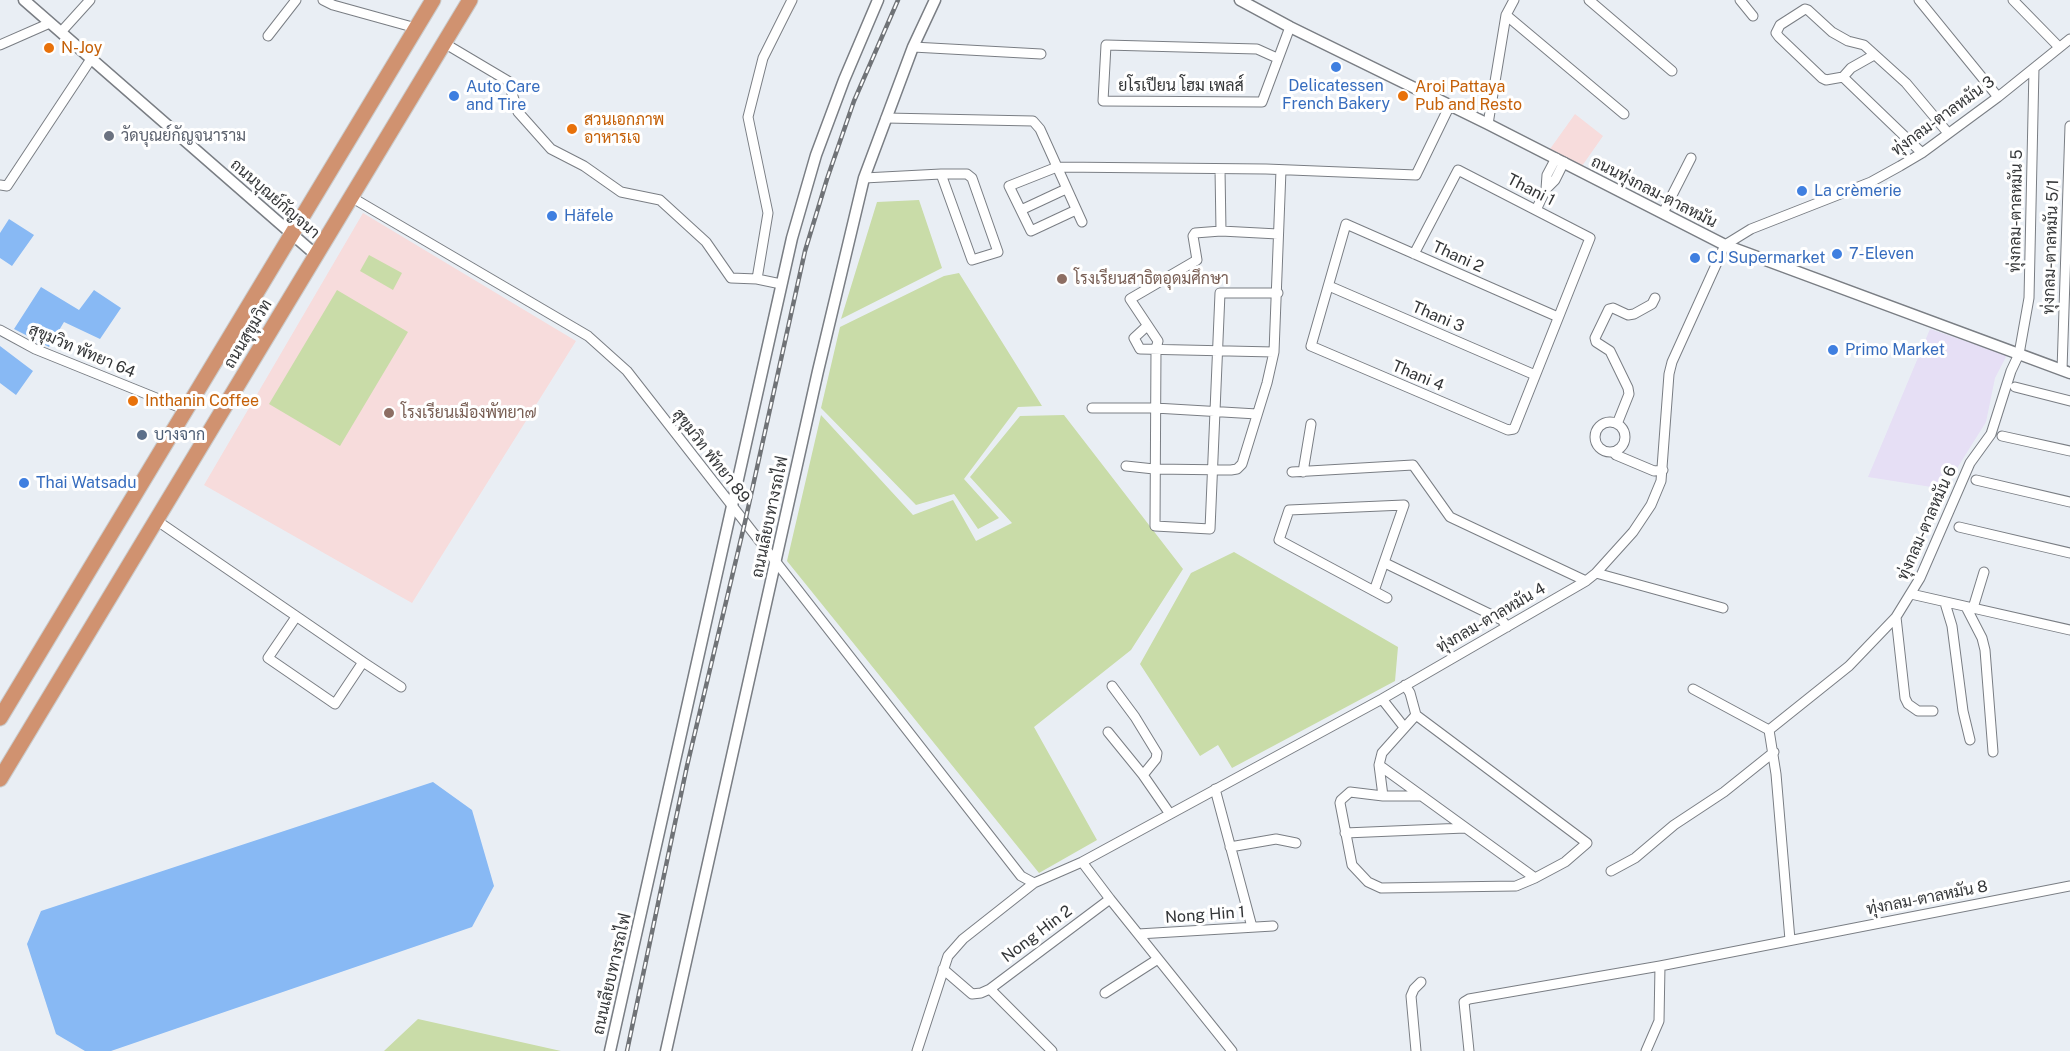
<!DOCTYPE html>
<meta charset="utf-8">
<style>
body{margin:0}
canvas{display:block;background:#e9eef4}
</style>
<canvas width="2070" height="1051"></canvas>
<script>
const ctx = document.querySelector('canvas').getContext('2d');
ctx.lineJoin = 'round';
function fill(path, color) { ctx.fillStyle = color; ctx.fill(path, 'evenodd'); }
const poly = rows => new Path2D(rows.map(r => 'M' + r).join(''));
function strokePath(path, color, width, dash) { ctx.strokeStyle = color; ctx.lineWidth = width; ctx.lineCap = dash ? 'butt' : 'round'; ctx.setLineDash(dash || []); ctx.stroke(path); }
function drawText(font, color, halo, rows, align = 'center') {
  ctx.font = font + ' "Public Sans",Sarabun,sans-serif'; ctx.lineWidth = 6; ctx.setLineDash([]); ctx.textBaseline = 'middle'; ctx.strokeStyle = halo; ctx.fillStyle = color; for (const [text, x, y, turn = 0] of rows) {
    ctx.save(); ctx.translate(x, y); ctx.rotate((+turn || 0) * Math.PI / 180); ctx.textAlign = isNaN(turn) ? turn : align; if (halo) ctx.strokeText(text, 0, 0); ctx.fillText(text, 0, 0); ctx.restore();
  }
}
fill(poly([
 [1930,329,2007,355,1995,378,1986,422,1944,489,1868,477]
]), '#e6dff5');
fill(poly([
 [1575,114,1603,136,1582,166,1550,149],
 [363,213,576,341,412,603,204,485]
]), '#f7dcdc');
fill(poly([
 [919,200,942,268,841,319,877,202],
 [369,255,402,273,393,290,360,271],
 [959,273,1042,406,1018,407,964,479,999,518,978,529,954,494,916,505,821,408,840,327,944,276],
 [337,290,408,332,340,446,269,404],
 [821,415,913,515,953,500,976,541,1012,523,970,477,1020,416,1064,415,1183,569,1131,650,1034,727,1097,840,1039,873,787,561],
 [1234,552,1398,647,1395,681,1232,768,1218,745,1200,756,1140,664,1191,573],
 [418,1019,561,1051,384,1051]
]), '#c9dca8');
fill(poly([
 [9,219,34,235,12,266,0,258,0,233],
 [41,287,79,310,94,290,121,308,100,339,64,322,49,347,14,329],
 [0,346,33,371,16,395,0,383],
 [433,782,472,810,494,886,472,927,111,1051,85,1051,56,1034,27,944,41,911]
]), '#88b9f4');
const minor = poly([
 [323,0,333,5,416,28],
 [1589,0,1672,71],
 [1740,0,1753,16],
 [1919,0,1998,97],
 [2013,0,2059,47],
 [1506,15,1624,114],
 [61,32,90,0],
 [268,36,296,0],
 [444,43,508,81,518,112,551,149,584,166,621,192,660,200,706,242,731,278,757,279],
 [0,45,50,23],
 [913,47,1041,54],
 [1277,58,1257,49,1106,45,1103,101,1262,102,1290,27],
 [1843,77,1851,68,1874,55],
 [886,118,1033,121,1040,129,1082,222],
 [1488,124,1506,15,1514,0],
 [1922,153,1843,77,1826,80,1822,78,1779,37,1776,33,1780,25,1805,9,1808,10,1832,32,1848,41,1864,45,1906,83,1948,133],
 [1220,169,1221,231],
 [864,178,941,174,967,174,972,178,998,252,972,260,941,174],
 [0,185,7,186,91,59],
 [1546,189,1547,175,1556,158],
 [351,197,588,336,627,371,1021,876,1034,883,1082,862,1382,699,1586,581,1596,573,1633,532,1651,505,1661,481,1669,374,1672,362,1725,245,1751,229,1871,182,1900,166,1922,153,1998,97,2070,39],
 [1021,210,1066,189],
 [1076,210,1031,231,1009,186,1057,167,1266,169,1416,175,1450,105],
 [1536,210,1546,189,1555,180,1564,162],
 [1663,213,1691,158],
 [1414,254,1458,170,1590,238,1514,429,1508,430,1311,346,1346,224,1558,317],
 [781,284,757,279,768,213,748,117,763,58,792,0],
 [1329,286,1535,375],
 [1278,293,1220,293,1210,529,1155,526,1156,349,1158,341,1130,299,1197,260,1193,236,1195,233,1221,231,1278,234],
 [1147,326,1134,338,1140,349,1274,352],
 [0,330,35,349,186,410],
 [2062,370,2070,126],
 [2015,387,2070,401],
 [1092,408,1155,408,1257,414],
 '1595 437a15 15 0 1 1 30 0a15 15 0 1 1-30 0Z',
 [1617,424,1629,394,1628,388,1610,351,1596,342,1595,338,1609,309,1613,308,1628,315,1634,314,1652,304,1655,298],
 [2002,436,2070,451],
 [1613,452,1616,455,1654,471,1663,470],
 [1126,466,1154,469,1231,470,1237,469,1242,464,1267,383,1274,352,1281,170],
 [1292,472,1413,465,1450,517,1586,581],
 [1303,472,1311,424],
 [1976,480,2070,502],
 [156,520,363,662,335,704,268,658,296,617],
 [1959,527,2070,553],
 [1385,563,1502,620,1507,627],
 [1596,573,1723,608],
 [1374,591,1404,505,1289,510,1279,540,1387,598],
 [1911,594,2070,630],
 [1945,603,1952,626,1963,711,1970,740],
 [1966,607,1982,638,1985,650,1993,752],
 [1973,608,1984,572],
 [1896,617,1905,698,1908,704,1918,711,1933,711],
 [363,662,401,687],
 [1405,685,1410,693,1416,715,1587,843,1565,862,1535,878,1516,886,1381,888,1368,882,1352,865,1340,803,1341,800,1350,792,1383,796,1420,796],
 [1112,686,1135,717,1157,753,1156,759,1143,775,1170,814],
 [1693,689,1769,730],
 [1382,699,1404,727],
 [1108,732,1143,775],
 [1379,765,1535,878],
 [1215,789,1252,927],
 [1383,796,1379,765,1382,753,1416,715],
 [1345,833,1465,828],
 [1230,847,1276,839,1296,843],
 [1082,862,1110,899,1232,1051],
 [1611,871,1635,858,1674,825,1724,792,1774,752],
 [1138,934,1273,926],
 [1790,940,1776,774,1769,730,1849,666,1896,617,1920,578,1970,463,1991,434,2011,371,2019,354,2029,298,2034,68],
 [943,969,972,994,981,993,990,989,1110,899],
 [990,989,1052,1051],
 [1105,993,1158,959],
 [917,1051,948,956,963,939,1034,883],
 [1416,1051,1411,996,1414,989,1421,982],
 [1469,1051,1464,1002,1469,999,1660,966,2070,886],
 [1646,1051,1659,1021,1660,966]
]);
const tertiary = poly([
 [24,0,316,255],
 [1240,0,1290,27,1488,124,1725,245,2070,373],
 [610,1051,792,238,816,155,844,80,878,0],
 [666,1051,818,371,864,178,913,47,935,0]
]);
const trunk = poly([
 [0,718,433,0],
 [0,779,470,0]
]);
strokePath(minor, '#7a7e84', 11);
strokePath(tertiary, '#7a7e84', 13);
strokePath(trunk, '#cacbcb', 17);
strokePath(minor, '#fff', 9);
strokePath(tertiary, '#fff', 10);
strokePath(trunk, '#d09270', 15);
const rail = poly([
 [627,1051,687,766,745,522,805,251,827,179,854,101,898,0]
]);
strokePath(rail, '#707377', 4.5);
strokePath(rail, '#fff', 2, [7]);
for (const [x, y, r, color] of [
 [49,48,6,"#e8710a"],
 [1336,67,6,"#3f7fe0"],
 [454,96,6,"#3f7fe0"],
 [1403,96,6,"#e8710a"],
 [572,129,6,"#e8710a"],
 [109,136,6,"#6b7280"],
 [1802,191,6,"#3f7fe0"],
 [552,216,6,"#3f7fe0"],
 [1837,254,6,"#3f7fe0"],
 [1695,258,6,"#3f7fe0"],
 [1062,279,6,"#8d6e63"],
 [1833,350,6,"#3f7fe0"],
 [133,401,6,"#e8710a"],
 [389,413,6,"#8d6e63"],
 [142,435,6,"#5c6f8a"],
 [24,483,6,"#3f7fe0"]
]) { const dot = new Path2D(); dot.arc(x, y, r, 0, 2 * Math.PI); ctx.fillStyle = color; ctx.fill(dot); strokePath(dot, '#fff', 2); }
drawText('16px', '#c56008', '#fff', [
 ["N-Joy",61,48],
 ["Aroi Pattaya",1415,87],
 ["Pub and Resto",1415,105],
 ["สวนเอกภาพ",584,120],
 ["อาหารเจ",584,138],
 ["Inthanin Coffee",145,401]
], 'left');
drawText('16px', '#343638', '#fff', [
 ["ยโรเปียน โฮม เพลส์",1181,86],
 ["ทุ่งกลม-ตาลหมัน 3",1943,116,-36],
 ["Thani 1",1531,190,27],
 ["ถนนทุ่งกลม-ตาลหมัน",1654,192,27],
 ["ถนนบุณย์กัญจนา",275,199,41],
 ["ทุ่งกลม-ตาลหมัน 5",2016,211,-89],
 ["ทุ่งกลม-ตาลหมัน 5/1",2051,247,-88],
 ["Thani 2",1458,257,24],
 ["Thani 3",1438,317,23],
 ["ถนนสุขุมวิท",248,334,-59],
 ["สุขุมวิท พัทยา 64",82,351,23],
 ["Thani 4",1418,376,23],
 ["สุขุมวิท พัทยา 89",711,456,52],
 ["ถนนเลียบทางรถไฟ",770,517,-78],
 ["ทุ่งกลม-ตาลหมัน 6",1927,523,-66],
 ["ทุ่งกลม-ตาลหมัน 4",1491,618,-30],
 ["ทุ่งกลม-ตาลหมัน 8",1927,898,-11],
 ["Nong Hin 1",1205,915,-4],
 ["Nong Hin 2",1037,934,-37],
 ["ถนนเลียบทางรถไฟ",612,974,-77]
]);
drawText('16px', '#366cbe', '#fff', [
 ["Delicatessen",1336,86,"center"],
 ["French Bakery",1336,104,"center"],
 ["Auto Care",466,87],
 ["and Tire",466,105],
 ["La crèmerie",1814,191],
 ["Häfele",564,216],
 ["7-Eleven",1849,254],
 ["CJ Supermarket",1707,258],
 ["Primo Market",1845,350],
 ["Thai Watsadu",36,483]
], 'left');
drawText('16px', '#5b616d', '#fff', [
 ["วัดบุณย์กัญจนาราม",121,136]
], 'left');
drawText('16px', '#785e54', '#fff', [
 ["โรงเรียนสาธิตอุดมศึกษา",1074,279],
 ["โรงเรียนเมืองพัทยา๗",401,413]
], 'left');
drawText('16px', '#4e5e75', '#fff', [
 ["บางจาก",154,435]
], 'left');
</script>
